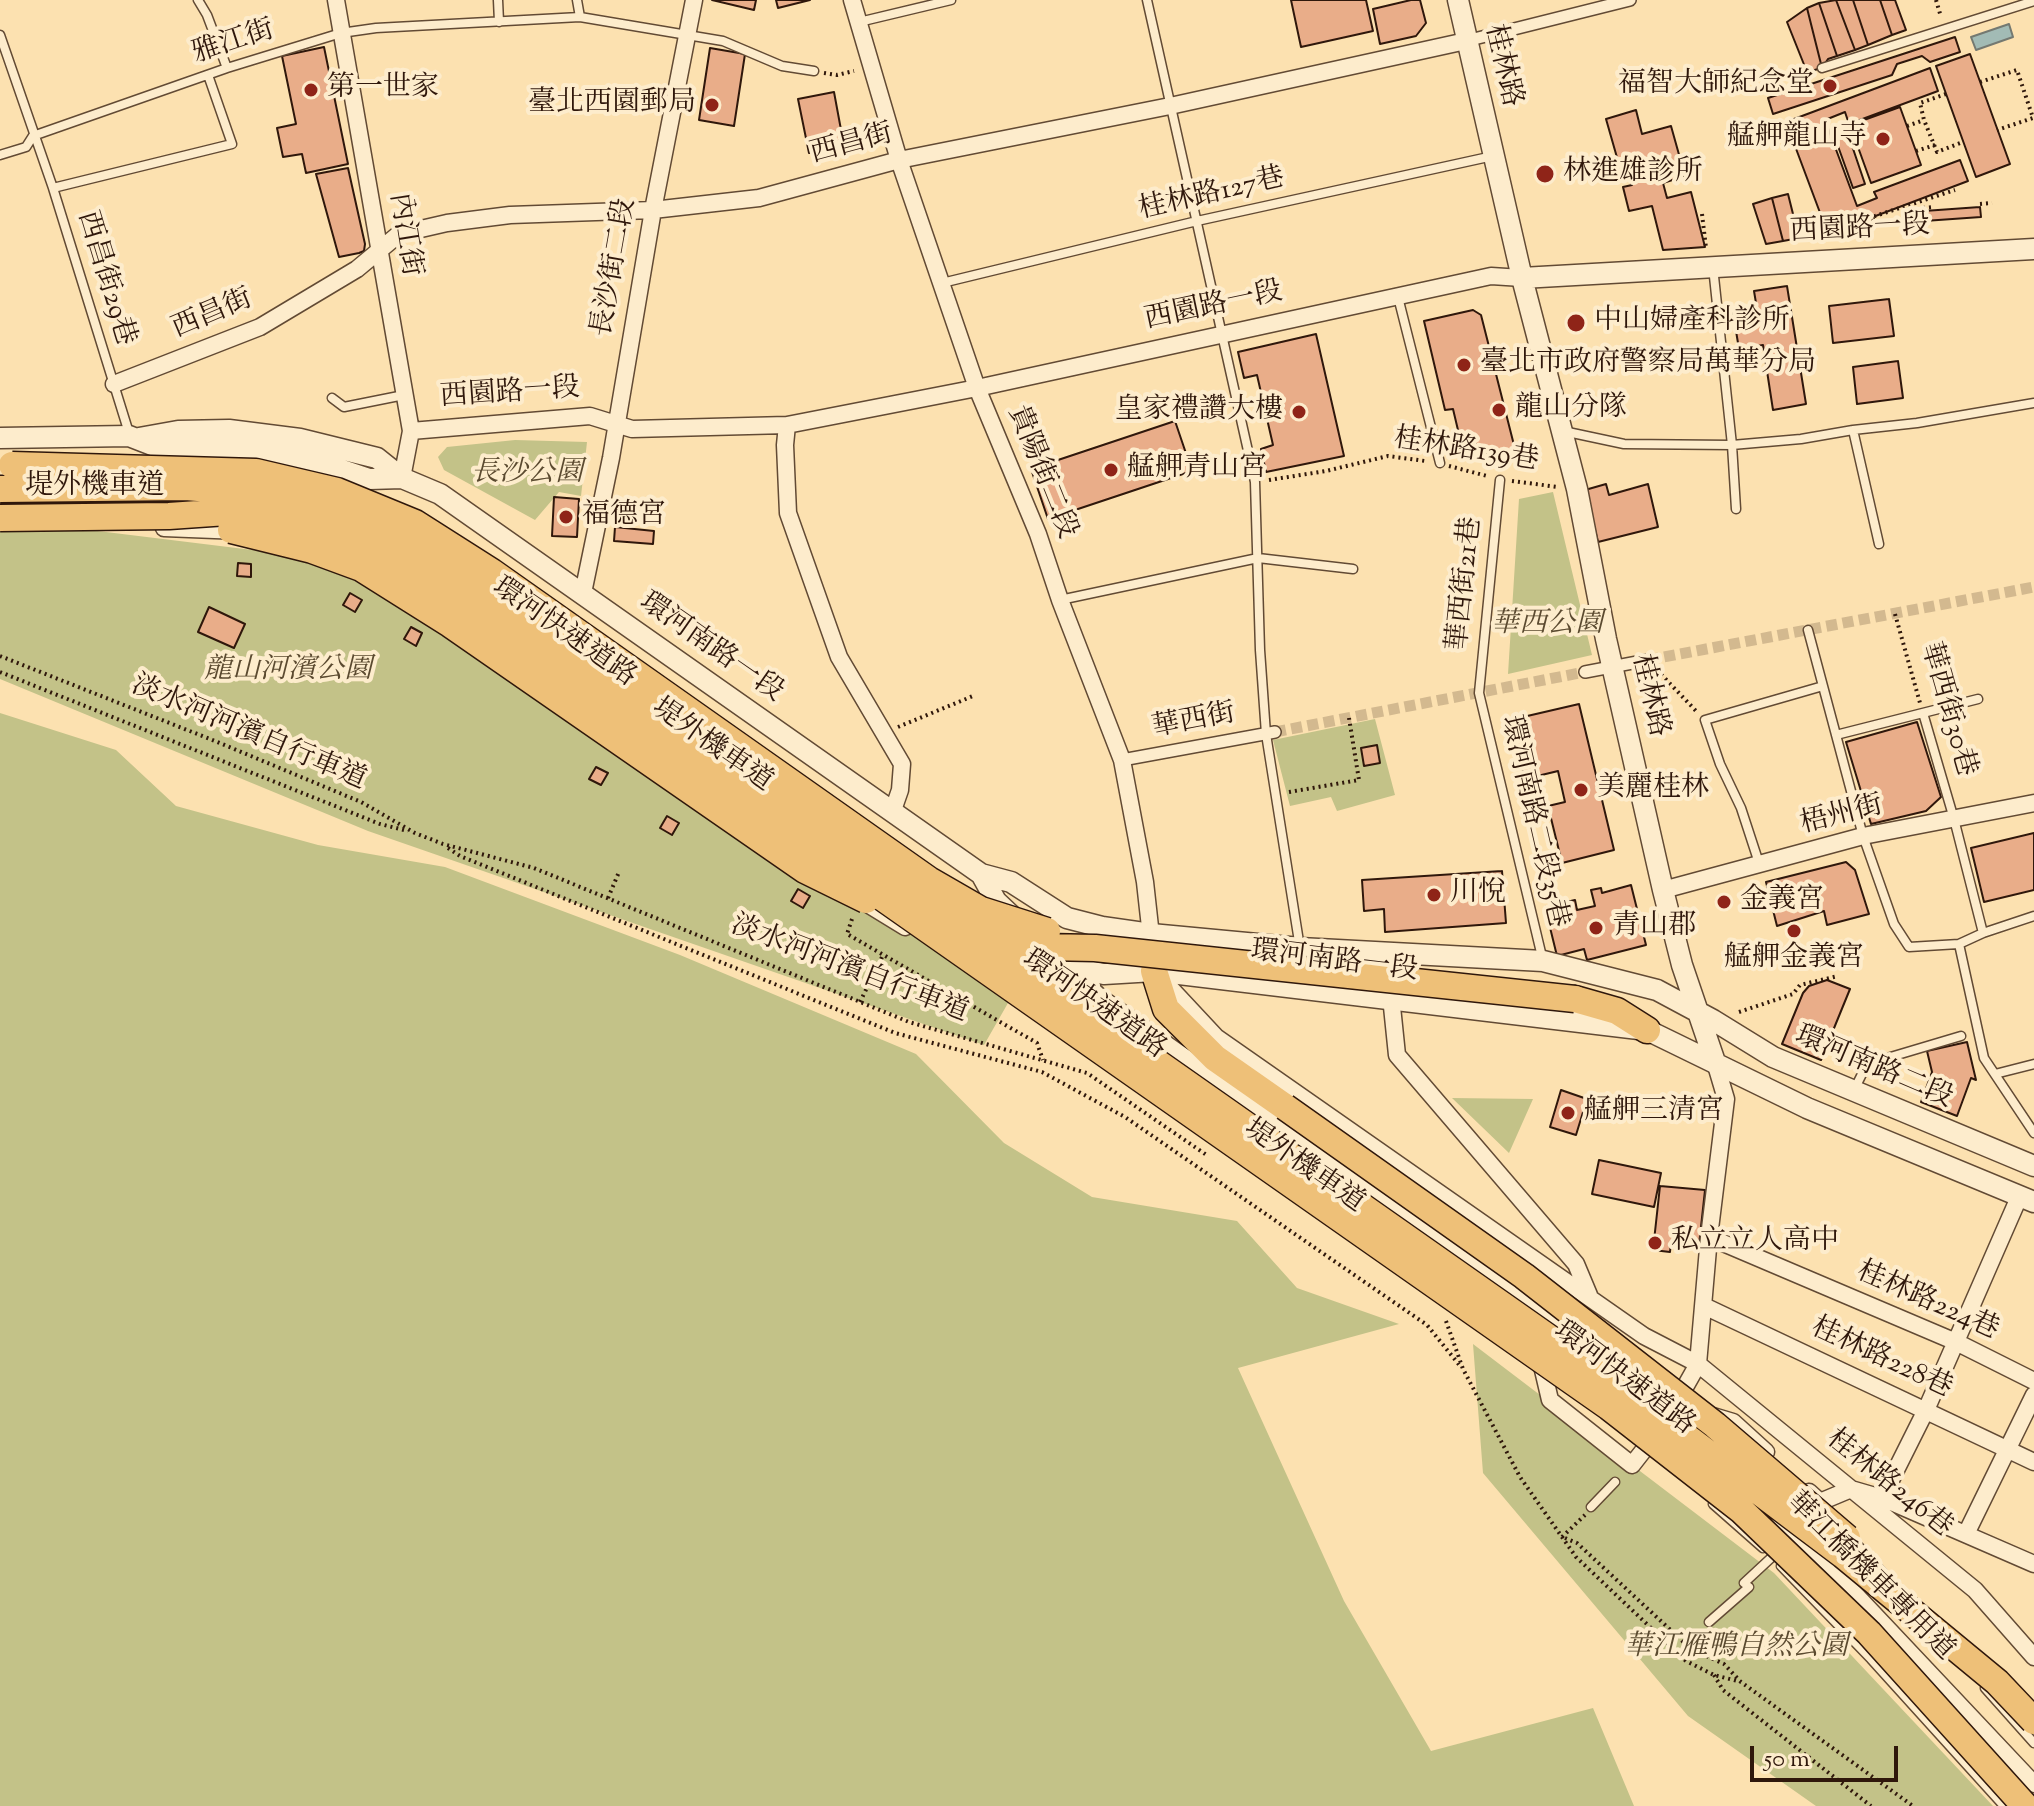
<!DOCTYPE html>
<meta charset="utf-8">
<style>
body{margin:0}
#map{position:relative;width:2034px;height:1806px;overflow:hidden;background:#fce1b0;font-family:"Sorts Mill Goudy",serif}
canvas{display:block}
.scale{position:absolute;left:1750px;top:1746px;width:148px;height:36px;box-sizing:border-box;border:4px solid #2f170b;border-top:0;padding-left:10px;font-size:24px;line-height:28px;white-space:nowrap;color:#2f170b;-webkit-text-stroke:6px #fdeccc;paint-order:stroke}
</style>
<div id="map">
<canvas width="2034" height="1806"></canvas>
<div class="scale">50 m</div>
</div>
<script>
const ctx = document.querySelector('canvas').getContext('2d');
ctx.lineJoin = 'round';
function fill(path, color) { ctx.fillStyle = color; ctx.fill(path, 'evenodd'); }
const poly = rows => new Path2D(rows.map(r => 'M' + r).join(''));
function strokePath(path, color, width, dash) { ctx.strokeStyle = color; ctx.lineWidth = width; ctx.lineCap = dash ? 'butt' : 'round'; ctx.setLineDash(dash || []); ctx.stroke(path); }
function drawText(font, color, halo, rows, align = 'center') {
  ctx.font = font + ' "Sorts Mill Goudy","Noto Serif TC",serif'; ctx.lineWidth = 8; ctx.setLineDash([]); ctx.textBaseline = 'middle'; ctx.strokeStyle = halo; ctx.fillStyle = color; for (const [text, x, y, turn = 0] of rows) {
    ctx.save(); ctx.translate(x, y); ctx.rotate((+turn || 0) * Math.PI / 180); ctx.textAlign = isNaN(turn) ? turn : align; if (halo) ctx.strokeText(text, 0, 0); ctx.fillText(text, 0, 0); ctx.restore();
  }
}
fill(poly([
 [515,440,587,442,581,496,559,492,535,520,444,470,438,457,447,447],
 [1553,492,1592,655,1508,674,1519,499],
 [0,519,326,559,1012,996,984,1045,368,831,0,679],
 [0,713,116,750,176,806,318,845,445,867,680,955,916,1054,1004,1143,1092,1197,1237,1221,1297,1288,1399,1324,1238,1368,1344,1601,1431,1751,1593,1708,1634,1806,0,1806],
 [1375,719,1395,795,1337,811,1331,797,1290,806,1273,740],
 [1452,1098,1533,1099,1509,1153],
 [1473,1344,1774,1573,1993,1806,1816,1806,1688,1716,1483,1473]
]), '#c3c288');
const water = poly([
 [2009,24,2013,37,1976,50,1971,37,2009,24]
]);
fill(water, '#a2bbb5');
strokePath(water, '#747971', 2);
const building = poly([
 [712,0,756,0,754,10,712,0],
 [776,0,810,0,778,8,776,0],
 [1291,0,1366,0,1373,31,1301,47,1291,0],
 [1411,0,1420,0,1426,23,1416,36,1380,44,1373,9,1411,0],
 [1836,0,1853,0,1868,45,1855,50,1836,0],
 [1836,0,1855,50,1837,56,1819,3,1836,0],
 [1853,0,1880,0,1892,35,1868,45,1853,0],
 [1880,0,1895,0,1906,30,1892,35,1880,0],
 [1819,3,1837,56,1828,59,1822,68,1807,8,1819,3],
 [1807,8,1822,68,1807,72,1787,22,1807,8],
 [1955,37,1960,52,1930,62,1922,56,1897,64,1892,75,1773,114,1768,98,1955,37],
 [324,47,348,164,306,173,302,154,283,157,277,128,296,124,282,56,324,47],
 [710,48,745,54,734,126,699,120,710,48],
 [1970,54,2010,164,1976,177,1936,66,1970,54],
 [1930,68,1938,91,1849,124,1845,112,1825,120,1857,206,1877,198,1874,192,1960,160,1968,181,1828,234,1786,122,1930,68],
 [834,92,844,146,809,153,798,99,834,92],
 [1900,107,1921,165,1871,183,1850,125,1900,107],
 [1636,110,1642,134,1671,126,1685,176,1663,183,1667,198,1691,192,1705,247,1663,250,1652,206,1629,211,1623,187,1632,185,1626,166,1620,168,1606,119,1636,110],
 [1847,131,1865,184,1853,188,1834,135,1847,131],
 [348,168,365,244,364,251,359,253,339,257,316,174,348,168],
 [1788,194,1799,238,1783,241,1772,198,1788,194],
 [1772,198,1783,241,1766,244,1753,204,1772,198],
 [1980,207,1981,217,1924,221,1924,211,1980,207],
 [1787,286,1806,404,1773,410,1763,345,1739,349,1733,313,1757,309,1754,291,1787,286],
 [1889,299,1894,336,1833,343,1829,306,1889,299],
 [1473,310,1481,315,1516,453,1502,456,1499,450,1482,454,1479,444,1462,447,1453,409,1445,410,1424,321,1473,310],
 [1316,334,1344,456,1266,472,1261,449,1273,445,1257,375,1244,378,1238,352,1316,334],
 [1898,361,1903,398,1857,404,1853,367,1898,361],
 [1175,421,1192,471,1048,519,1031,469,1175,421],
 [1606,484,1609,495,1648,484,1658,527,1598,542,1585,490,1606,484],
 [554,497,579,499,577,537,552,536,554,497],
 [615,527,654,531,653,544,614,541,615,527],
 [238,563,251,564,251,577,237,576,238,563],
 [350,593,362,600,355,612,343,605,350,593],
 [209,607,245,624,234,648,198,632,209,607],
 [411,627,422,633,416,646,404,639,411,627],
 [1579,704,1614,850,1562,863,1548,806,1565,802,1558,771,1525,779,1510,720,1579,704],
 [1917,722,1941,797,1926,811,1871,824,1846,742,1917,722],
 [1377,745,1380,763,1364,766,1361,748,1377,745],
 [596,767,608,773,601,785,589,779,596,767],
 [667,816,679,823,672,835,660,828,667,816],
 [2034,833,2034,890,1984,902,1971,848,2034,833],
 [1846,862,1855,870,1869,914,1827,925,1824,911,1777,926,1766,882,1846,862],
 [1502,871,1506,923,1385,932,1384,909,1364,911,1362,880,1502,871],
 [1631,885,1646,945,1587,960,1584,949,1557,956,1545,907,1575,900,1577,910,1595,906,1591,890,1601,888,1602,893,1631,885],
 [798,889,810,896,803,908,791,901,798,889],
 [1827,980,1850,989,1821,1060,1782,1044,1803,993,1809,986,1827,980],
 [1967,1042,1976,1080,1971,1078,1957,1116,1921,1102,1932,1072,1927,1051,1967,1042],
 [1561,1090,1587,1099,1576,1135,1550,1127,1561,1090],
 [1599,1160,1661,1173,1654,1207,1592,1194,1599,1160],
 [1660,1186,1705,1190,1699,1245,1671,1242,1670,1252,1653,1250,1660,1186]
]);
fill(building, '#e9ad89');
strokePath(building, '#2f170b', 2);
strokePath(poly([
 [1648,660,2034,587],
 [1275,732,1585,672]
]), '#d3b98f', 11, [11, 5.5]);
const service = poly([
 [198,0,207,15,227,68],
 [498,0,499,22],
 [577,0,580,17],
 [1147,0,1255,482,1260,650,1266,734,1300,948],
 [859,22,951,0],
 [0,35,53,188,129,433],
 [1822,68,2034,1],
 [0,155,26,147,33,136,227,68,341,33,376,28,580,17,723,41,782,66,814,71],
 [53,188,232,144,208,75],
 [1713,267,1732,445,1736,509],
 [942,283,1197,221,1493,156],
 [1398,297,1440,463],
 [332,398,344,407,404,395],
 [1853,430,1879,544],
 [1563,431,1624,444,1732,445,1801,439,1853,430,1917,423,2034,403],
 [1500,480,1479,693,1543,961],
 [1060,600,1258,558,1353,569],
 [1808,630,1863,836,1894,924,1909,947,1959,944,1983,933,2034,916],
 [1923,713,1954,819,1983,933],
 [1836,735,1978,699],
 [1759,863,1741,808,1720,764,1705,720,1823,686],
 [1959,944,1984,1058,2034,1133],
 [1995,1074,2034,1064],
 [1854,1090,1867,1064,1961,1036],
 [1713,1504,1763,1548],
 [1591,1507,1615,1482],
 [1852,1539,1883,1573],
 [1781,1566,1871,1659,2004,1806],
 [1709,1622,1749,1587,1744,1583,1772,1557],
 [1985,1688,2034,1743]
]);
const pedestrian = poly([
 [1466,41,1630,0],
 [1585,672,1648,660],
 [1122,760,1275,732]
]);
const minor = poly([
 [336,0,411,431,402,478],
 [852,0,899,160,977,388,1038,534,1060,600,1122,760,1145,882,1152,945],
 [114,384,260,327,357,269,399,234,447,223,510,215,653,210,759,198,899,160,1170,106,1466,41],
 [787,425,785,445,788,513,839,657,902,764,900,790,892,813],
 [411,431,590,416,632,429,787,425,977,388,1491,276,1522,278],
 [164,528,240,531],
 [583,593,611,458,653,210,694,0],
 [1663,890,1863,836,2034,803],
 [856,897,905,927],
 [1067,966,1101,998,1610,1358],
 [1160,977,1216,1037,1644,1336,1698,1364,1975,1590,2034,1657],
 [1391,997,1397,1055,1576,1264,1589,1295],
 [1709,1237,1956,1342,2034,1381],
 [1704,1306,2034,1462],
 [1543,1370,1550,1400,1632,1465,1657,1433],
 [1676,1403,1698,1364,1709,1237,1726,1099,1715,1062],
 [1713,1416,1733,1422,1766,1452],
 [1809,1492,1820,1502,1851,1489,1882,1498,2034,1564],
 [1882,1498,1926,1410,2020,1195],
 [1759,1506,1853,1592,2034,1784],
 [1966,1534,2034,1395]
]);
const tertiary = poly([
 [1458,0,1522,278,1577,489,1606,639,1663,890,1682,965,1715,1062],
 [1522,278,2034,249],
 [0,438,129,436,165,450,250,450,321,463,369,479,402,478],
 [139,438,178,431,229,430,300,439,377,458,402,478,440,494,981,874,1011,882,1067,918,1102,927,1151,934,1300,948,1543,961,1657,990,1713,1020,1773,1057,2034,1166],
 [981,874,996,901,1014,918],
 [1040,942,1067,966,1104,974,1154,971,1647,1030,1807,1108,2034,1202]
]);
const trunk = poly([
 [1154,971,1166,1009,1215,1058,1285,1107],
 [1575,999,1617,1011,1647,1030]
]);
strokePath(service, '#624a34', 11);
strokePath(pedestrian, '#624a34', 14);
strokePath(minor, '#624a34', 19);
strokePath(tertiary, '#624a34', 23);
strokePath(trunk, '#2f170b', 29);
strokePath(poly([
 [1936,0,1941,17],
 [824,73,837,75,854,71],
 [1980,82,2017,70,2033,118,1997,130],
 [1946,94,1920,103,1924,120,1937,152,1963,142],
 [1907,126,1924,120],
 [1916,151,1935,145],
 [1980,204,1992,203],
 [1923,208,1934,207],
 [1702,214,1706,248],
 [1876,226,1872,217,1955,190],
 [1449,466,1487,476],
 [1269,480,1326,471,1388,456,1425,461],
 [1512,481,1558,487],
 [1895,614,1920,703],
 [0,656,215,741,361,802,415,833,443,844,534,868,909,1022,1087,1073,1208,1156],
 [1657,670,1698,713],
 [0,672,380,824,408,831],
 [898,727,973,696],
 [1289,792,1359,780,1349,718],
 [448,848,460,856,895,1033,1042,1072,1125,1117,1427,1325,1461,1367],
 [608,898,619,872],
 [852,919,847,934,1037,1043,1043,1060],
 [860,1002,883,955],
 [1739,1012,1793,994,1800,985,1838,976],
 [1446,1321,1463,1369,1520,1477,1576,1557,1686,1661,1714,1675,1741,1682],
 [1562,1537,1585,1515],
 [1565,1538,1577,1543,1691,1649,1724,1664,1741,1682,1913,1806],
 [1714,1675,1723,1690,1871,1806]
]), '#2f170b', 4, [2, 4]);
strokePath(service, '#fdeccc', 8);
strokePath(pedestrian, '#fdeccc', 11);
strokePath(minor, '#fdeccc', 16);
strokePath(tertiary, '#fdeccc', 20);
strokePath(trunk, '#eec078', 26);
const trunkBridge = poly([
 [12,465,256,472,337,491,415,523,492,572,929,880,981,910,1047,931],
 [0,489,185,487,250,492,315,506,372,525,469,579,1643,1404,1843,1555,1997,1682,2034,1721],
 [0,518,169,516,227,512,299,525,368,548,458,600,1609,1407,1741,1510,1869,1633,2025,1806],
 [231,530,312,550,361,568,450,624,805,870,866,900],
 [984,935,1045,947,1095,948,1575,999],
 [1285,1107,1524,1276,1715,1425,1847,1538]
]);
strokePath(trunkBridge, '#2f170b', 29, []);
strokePath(trunkBridge, '#eec078', 26);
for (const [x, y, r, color] of [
 [1830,86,8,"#8f2418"],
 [311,90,8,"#8f2418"],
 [712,105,8,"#8f2418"],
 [1883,139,8,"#8f2418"],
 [1545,174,10,"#8f2418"],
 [1576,323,10,"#8f2418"],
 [1464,365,8,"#8f2418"],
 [1499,410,8,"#8f2418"],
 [1299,412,8,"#8f2418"],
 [1111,470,8,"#8f2418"],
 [566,517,8,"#8f2418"],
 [1581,790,8,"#8f2418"],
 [1434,895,8,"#8f2418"],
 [1724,902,8,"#8f2418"],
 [1596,928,8,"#8f2418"],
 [1794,931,8,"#8f2418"],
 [1568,1113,8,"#8f2418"],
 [1655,1243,8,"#8f2418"]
]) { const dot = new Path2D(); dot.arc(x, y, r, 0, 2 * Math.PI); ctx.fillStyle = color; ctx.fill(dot); strokePath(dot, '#fdeccc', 3); }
drawText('28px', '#2f170b', '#fdeccc', [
 ["雅江街",234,44,-18],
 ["桂林路",1501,66,77],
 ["西昌街",852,146,-15],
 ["桂林路127巷",1212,196,-13],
 ["西園路一段",1860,231,-3],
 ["內江街",403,235,81],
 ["長沙街二段",616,268,-80],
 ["西昌街29巷",104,279,73],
 ["西園路一段",1214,308,-12],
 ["西昌街",213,316,-23],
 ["西園路一段",510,395,-4],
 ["桂林路139巷",1466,452,9],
 ["貴陽街二段",1040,473,68],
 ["堤外機車道",95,488],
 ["華西街21巷",1467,584,-84],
 ["環河快速道路",563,634,35],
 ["環河南路一段",710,649,35],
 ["桂林路",1648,696,77],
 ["華西街30巷",1946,710,74],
 ["華西街",1194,723,-11],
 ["淡水河河濱自行車道",248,735,23],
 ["堤外機車道",711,747,35],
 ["梧州街",1842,817,-14],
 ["環河南路二段35巷",1532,822,77],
 ["環河南路一段",1334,963,7],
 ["淡水河河濱自行車道",849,971,21],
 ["環河快速道路",1093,1006,35],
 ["環河南路二段",1873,1069,23],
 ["堤外機車道",1303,1168,35],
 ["桂林路224巷",1927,1303,24],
 ["桂林路228巷",1881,1360,25],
 ["環河快速道路",1623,1380,37],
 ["桂林路246巷",1888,1485,39],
 ["華江橋機車專用道",1869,1578,45]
]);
drawText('28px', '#2f170b', '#fdeccc', [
 ["福智大師紀念堂",1814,86,"right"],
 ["第一世家",327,90],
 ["臺北西園郵局",696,105,"right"],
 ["艋舺龍山寺",1867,139,"right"],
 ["林進雄診所",1563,174],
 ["中山婦產科診所",1594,323],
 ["臺北市政府警察局萬華分局",1480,365],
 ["龍山分隊",1515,410],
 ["皇家禮讚大樓",1283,412,"right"],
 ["艋舺青山宮",1127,470],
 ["福德宮",582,517],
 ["美麗桂林",1597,790],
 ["川悅",1450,895],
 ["金義宮",1740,902],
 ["青山郡",1612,928],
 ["艋舺金義宮",1794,960,"center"],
 ["艋舺三清宮",1584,1113],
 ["私立立人高中",1671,1243]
], 'left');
drawText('italic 28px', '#5b4a30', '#fdeccc', [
 ["長沙公園",527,475],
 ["華西公園",1547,626],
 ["龍山河濱公園",288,672],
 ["華江雁鴨自然公園",1736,1649]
]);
</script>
